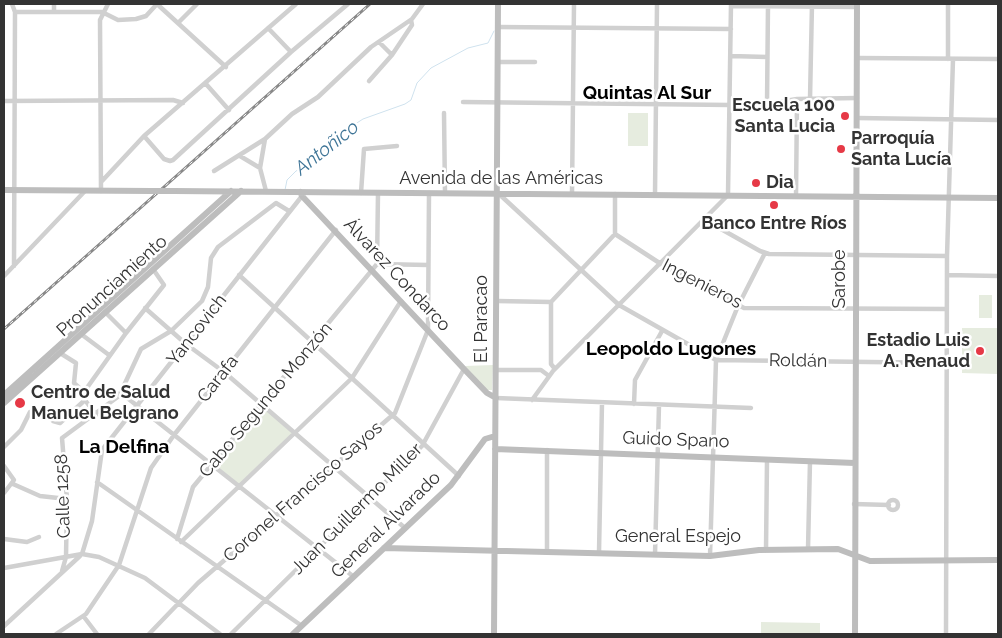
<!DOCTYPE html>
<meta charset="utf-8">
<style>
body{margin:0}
#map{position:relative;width:1002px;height:638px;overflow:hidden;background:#fff;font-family:Raleway,sans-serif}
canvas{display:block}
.frame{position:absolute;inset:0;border:5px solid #333;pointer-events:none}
</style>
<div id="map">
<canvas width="1002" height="638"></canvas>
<div class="frame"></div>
</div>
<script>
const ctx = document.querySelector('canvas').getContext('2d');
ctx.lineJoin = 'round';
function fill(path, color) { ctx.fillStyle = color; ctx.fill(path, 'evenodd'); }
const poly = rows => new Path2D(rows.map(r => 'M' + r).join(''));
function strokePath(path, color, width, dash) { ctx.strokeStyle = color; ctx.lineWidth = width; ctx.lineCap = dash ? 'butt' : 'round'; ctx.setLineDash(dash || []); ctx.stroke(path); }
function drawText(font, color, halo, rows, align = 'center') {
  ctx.font = font + ' Raleway,sans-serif'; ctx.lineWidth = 5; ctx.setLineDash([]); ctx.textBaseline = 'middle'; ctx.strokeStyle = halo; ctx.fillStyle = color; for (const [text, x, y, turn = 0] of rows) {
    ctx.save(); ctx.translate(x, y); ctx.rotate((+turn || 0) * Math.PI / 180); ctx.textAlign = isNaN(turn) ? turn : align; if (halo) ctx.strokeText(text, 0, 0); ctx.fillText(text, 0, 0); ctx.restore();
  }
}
fill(poly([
 [628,113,648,113,648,146,628,146],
 [979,295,992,295,992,318,979,318],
 [962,328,998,328,998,374,962,373],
 [493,365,492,390,487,390,465,366],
 [260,405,294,434,238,486,210,465],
 [761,622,820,623,820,634,761,634]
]), '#e6ecdf');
strokePath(poly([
 [285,190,287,180,296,171,309,164,346,130,363,119,405,104,411,100,417,83,431,68,468,48,488,43,494,31]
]), '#cfe2ee', 1);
strokePath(poly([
 [12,4,15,12,14,266],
 [54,4,54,12],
 [157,4,226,67],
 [731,6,857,7],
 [15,12,102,12],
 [102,12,118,20,136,19,146,16,157,4],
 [179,22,197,4],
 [498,27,731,29],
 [268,28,291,52],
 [379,42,392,55],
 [731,56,767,57],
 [857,58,998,59],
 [948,59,948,4],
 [498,62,535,62],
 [369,81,392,55,412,25,411,20],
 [206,84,229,110],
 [810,99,812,4],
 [4,101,173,100,183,103],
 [463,102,730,105,767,104,797,99,857,98],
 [767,104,768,5],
 [444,113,445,193],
 [857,118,998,120],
 [144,136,164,159,170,161,173,160,291,52,348,4],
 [240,156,260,168],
 [214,171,265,139],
 [102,181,144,136,296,4],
 [101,191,100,20,108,4],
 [266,191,260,168,265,139,292,114,318,97,371,47,412,19,423,4],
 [361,193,364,149,397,146],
 [498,193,619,305,716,360,946,363],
 [572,194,574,4],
 [655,194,657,4],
 [796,196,797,99],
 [705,220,760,251,769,254,947,256],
 [615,234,661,264,744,308,946,309],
 [377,264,378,193],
 [239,275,459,476],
 [947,275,998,276],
 [4,276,85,191],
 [497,301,551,302],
 [551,302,615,234,615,194],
 [551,302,551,364,555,369],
 [145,308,186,344,224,372,405,528],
 [126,333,164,285,153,269],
 [81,334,109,355],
 [60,353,76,363,74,383,84,392],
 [496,370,541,370,549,376],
 [121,393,354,577],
 [496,398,751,408],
 [532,400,553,371,728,195,731,4],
 [634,404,635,380,662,331],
 [96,415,85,400,84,392,126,333,105,312],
 [4,447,21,430,30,412,48,412,53,421,60,423,85,400],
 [4,466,14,480,4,493],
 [97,482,302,626],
 [13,484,40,496,67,499],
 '888 505a5 5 0 1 1 10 0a5 5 0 1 1-10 0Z',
 [854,504,889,505],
 [4,539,27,542,39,537],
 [177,539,193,487,377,264,428,265],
 [181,542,352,378,401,301],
 [808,549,810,461],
 [766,550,767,460],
 [547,552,547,450],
 [599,552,602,403],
 [82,554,92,521,102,450,302,196],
 [655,554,659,405],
 [710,556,716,360,738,306,765,253],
 [4,568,82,554,99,557,145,578,220,634],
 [62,571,66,557,67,499,62,438,119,396,141,349,171,331,202,301,208,287,211,258,218,247,276,203,289,211],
 [84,617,97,634],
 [4,626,80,556],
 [56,634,86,614,119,565,151,468,174,435,336,230],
 [149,634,198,583,395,413,428,330,429,193],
 [231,634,422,446,464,369],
 [946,634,947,256,953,59]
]), '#d0d0d0', 4.5);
strokePath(poly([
 [4,190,152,191],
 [174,191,998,198],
 [300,192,302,196,464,369,487,393,496,398],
 [4,395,231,191],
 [4,403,241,191],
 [495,449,855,463],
 [384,548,710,556,759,550,838,549,870,561,998,560],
 [293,634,451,485,485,439,495,436],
 [494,634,498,4],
 [855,634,857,4]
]), '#bdbdbd', 6);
const rail = poly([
 [4,329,370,4]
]);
strokePath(rail, '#888', 3);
strokePath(rail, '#fff', 1, [4]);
strokePath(poly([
 [152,191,174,191]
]), '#bdbdbd', 6);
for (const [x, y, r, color] of [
 [845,116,5,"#e63946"],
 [841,149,5,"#e63946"],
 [756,183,5,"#e63946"],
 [774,205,5,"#e63946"],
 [980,351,5,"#e63946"],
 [20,403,6,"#e63946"]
]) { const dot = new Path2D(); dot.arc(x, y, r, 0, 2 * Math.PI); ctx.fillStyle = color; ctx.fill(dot); strokePath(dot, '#fff', 2); }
drawText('bold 18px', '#333', '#fff', [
 ["Escuela 100",835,106,"right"],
 ["Santa Lucia",835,127,"right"],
 ["Parroquía",851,139],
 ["Santa Lucía",851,160],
 ["Dia",766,183],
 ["Banco Entre Ríos",774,224,"center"],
 ["Estadio Luis",970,341,"right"],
 ["A. Renaud",970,362,"right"],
 ["Centro de Salud",31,393],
 ["Manuel Belgrano",31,414]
], 'left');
drawText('18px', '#333', '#fff', [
 ["Avenida de las Américas",501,179],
 ["Álvarez Condarco",397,275,47],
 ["Sarobe",840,279,-90],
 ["Ingenieros",702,284,27],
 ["Pronunciamiento",112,286,-42],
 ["El Paracao",482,319,-90],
 ["Yancovich",197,330,-52],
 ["Roldán",798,361,1],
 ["Carafa",218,379,-52],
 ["Cabo Segundo Monzón",266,400,-50],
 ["Guido Spano",676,440,2],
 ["Coronel Francisco Sayos",303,492,-41],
 ["Calle 1258",63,496,-92],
 ["Juan Guillermo Miller",357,509,-45],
 ["General Alvarado",386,525,-44],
 ["General Espejo",678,537]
]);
drawText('bold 19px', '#000', '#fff', [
 ["Quintas Al Sur",647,93],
 ["Leopoldo Lugones",671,349],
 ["La Delfina",124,447]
]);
drawText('italic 19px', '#3f7597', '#fff', [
 ["Antoñico",327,148,-38]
]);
</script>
